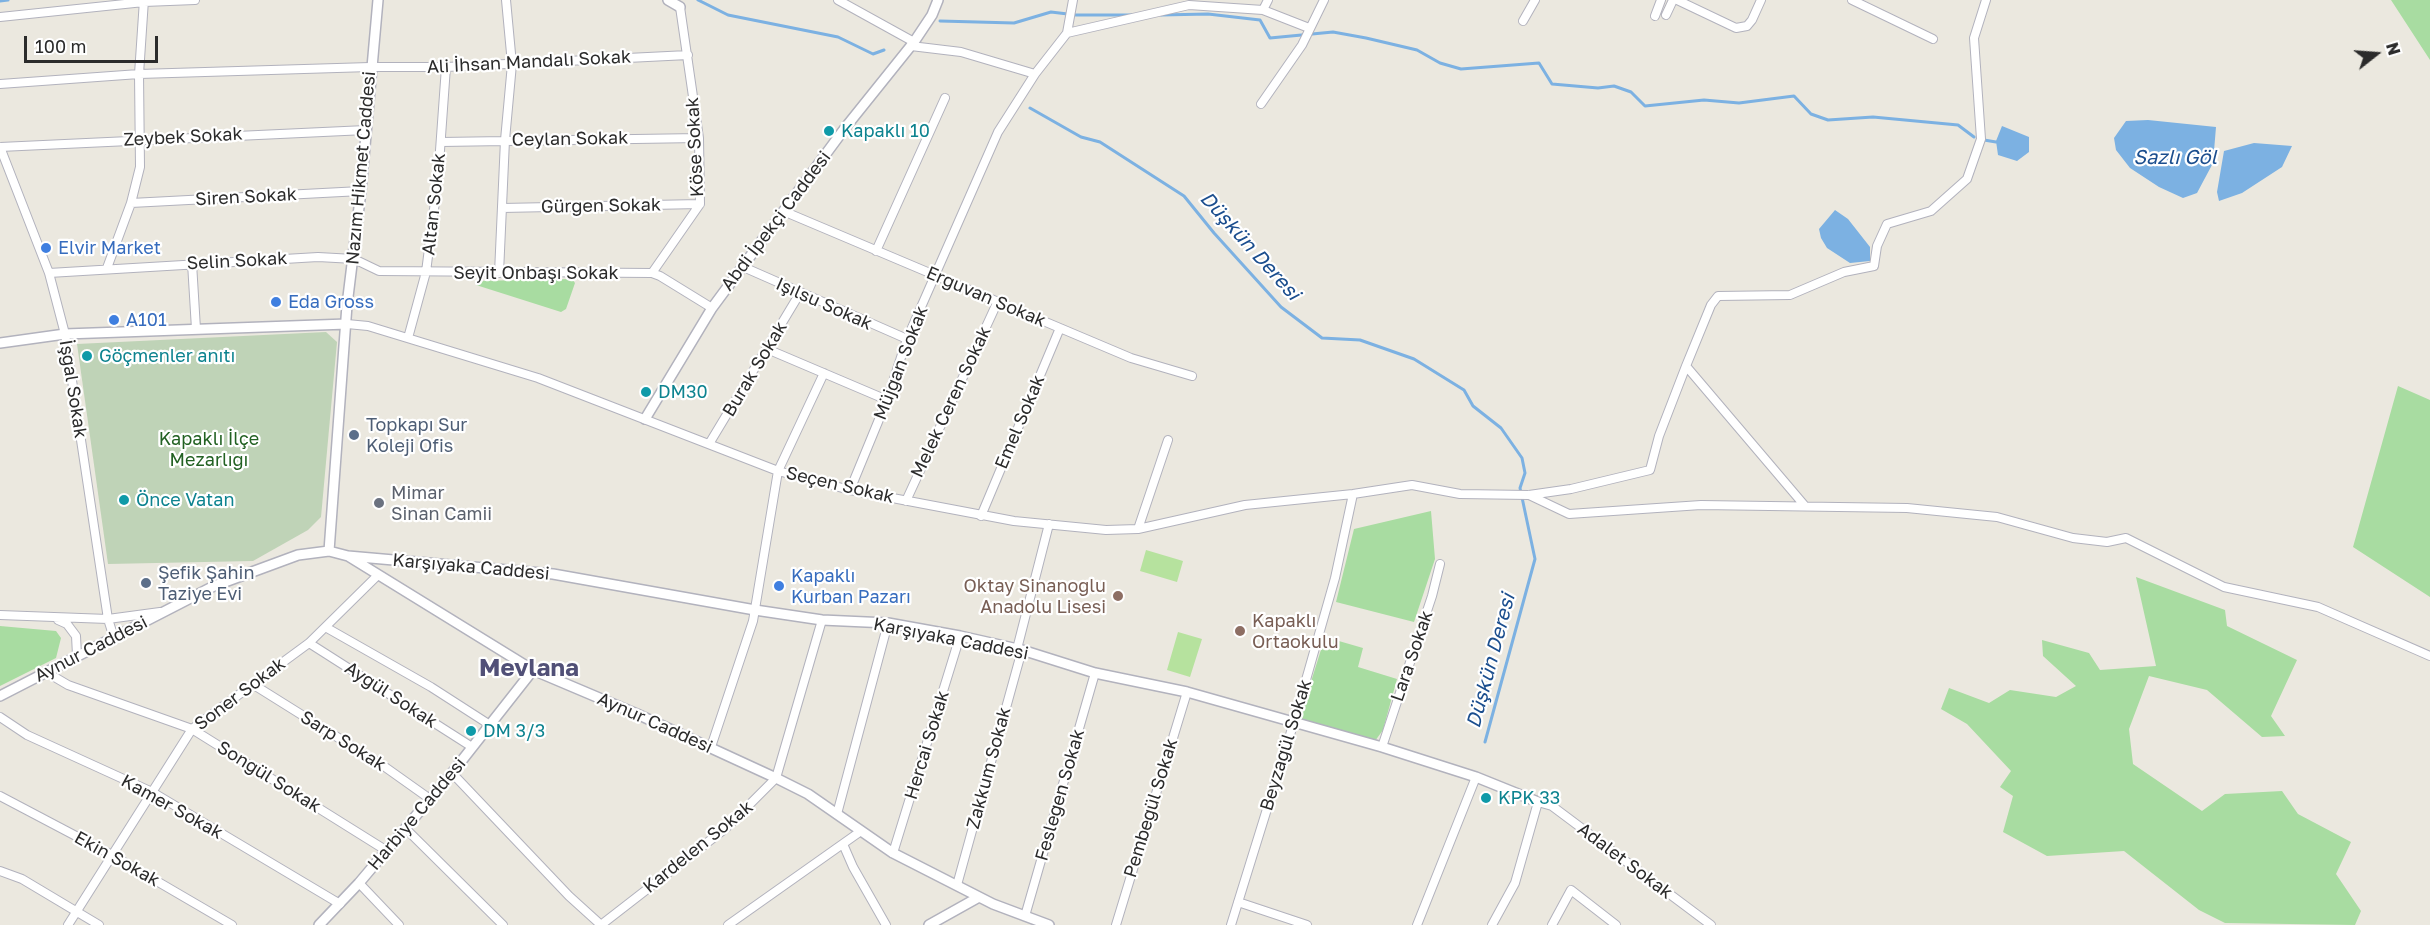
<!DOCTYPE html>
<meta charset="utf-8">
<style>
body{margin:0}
#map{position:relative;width:2430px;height:925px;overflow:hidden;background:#ebe8df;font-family:"Golos Text",sans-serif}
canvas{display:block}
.north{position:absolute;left:2346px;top:24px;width:60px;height:60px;-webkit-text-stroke:4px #fff;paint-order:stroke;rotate:73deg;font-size:16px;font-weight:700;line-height:24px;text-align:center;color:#2b2b2b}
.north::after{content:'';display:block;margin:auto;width:21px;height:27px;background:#2b2b2b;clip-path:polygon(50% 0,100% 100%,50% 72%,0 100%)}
.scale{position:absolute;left:24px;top:36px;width:134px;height:27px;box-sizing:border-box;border:3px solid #2b2b2b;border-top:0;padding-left:8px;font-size:18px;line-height:21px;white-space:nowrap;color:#2b2b2b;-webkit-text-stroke:4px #fff;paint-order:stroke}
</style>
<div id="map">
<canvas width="2430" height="925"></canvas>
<div class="north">N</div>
<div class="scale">100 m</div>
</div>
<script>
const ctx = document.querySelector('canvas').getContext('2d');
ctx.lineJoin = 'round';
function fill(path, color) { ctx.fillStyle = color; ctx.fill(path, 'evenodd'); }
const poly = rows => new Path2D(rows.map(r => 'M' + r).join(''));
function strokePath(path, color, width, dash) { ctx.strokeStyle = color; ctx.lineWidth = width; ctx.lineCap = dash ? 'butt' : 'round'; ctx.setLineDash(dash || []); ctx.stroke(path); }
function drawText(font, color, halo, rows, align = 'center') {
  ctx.font = font + ' "Golos Text",sans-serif'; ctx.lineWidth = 4.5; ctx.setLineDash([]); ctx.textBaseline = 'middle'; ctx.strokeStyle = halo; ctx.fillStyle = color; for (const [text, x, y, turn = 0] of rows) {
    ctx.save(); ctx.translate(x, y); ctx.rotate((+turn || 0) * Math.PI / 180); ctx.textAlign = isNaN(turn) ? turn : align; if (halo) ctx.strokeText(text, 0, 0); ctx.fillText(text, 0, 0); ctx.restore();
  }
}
fill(poly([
 [2391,0,2430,0,2430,60],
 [572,279,575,283,566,309,561,312,476,285,477,281],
 [2398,386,2430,400,2430,597,2353,547],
 [1431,511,1435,559,1414,622,1336,602,1354,529],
 [2136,577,2225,610,2227,626,2297,660,2271,716,2285,736,2262,737,2207,690,2149,676,2129,729,2133,764,2202,811,2225,794,2282,791,2298,814,2351,842,2336,874,2361,911,2355,925,2225,923,2199,910,2124,851,2047,856,2003,832,2013,796,2000,787,2011,771,1967,724,1941,709,1949,688,1989,703,2010,690,2056,697,2076,686,2043,656,2042,640,2089,653,2100,670,2156,666],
 [0,626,56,631,61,638,56,658,0,686],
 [1325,637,1363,648,1358,667,1397,679,1383,730,1375,741,1299,720]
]), '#a8dca1');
fill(poly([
 [326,332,337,342,321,517,308,530,253,561,108,564,77,344]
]), '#bfd3b7');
fill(poly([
 [1146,550,1183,561,1177,582,1140,571],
 [1178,632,1202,639,1190,677,1167,670]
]), '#b6e29e');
fill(poly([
 [2148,120,2216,127,2213,163,2197,193,2183,198,2159,187,2130,168,2116,150,2114,138,2126,121],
 [2002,126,2029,137,2029,152,2017,161,1998,155,1996,141],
 [2254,143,2292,146,2282,167,2242,193,2219,201,2217,192,2224,151],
 [1835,210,1848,219,1870,247,1870,261,1850,263,1827,248,1821,238,1819,229]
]), '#7cb1e2');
strokePath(poly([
 [698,0,728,15,838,37,873,54,884,50],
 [0,1,8,0],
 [1161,15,1208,14,1260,20,1270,38,1333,32,1366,38,1417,50,1440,63,1461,69,1539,63,1552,84,1598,88,1614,86,1631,92,1645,106,1704,100,1739,103,1794,96,1811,114,1828,120,1873,117,1958,125,1974,137],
 [940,21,1014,23,1051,12,1076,15,1134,15],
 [1030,108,1081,137,1100,142,1184,196,1214,233,1281,307,1322,338,1360,340,1414,359,1464,390,1473,406,1501,428,1522,458,1525,473,1520,488,1535,559,1485,742],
 [1984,140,1996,142]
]), '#7cb1e2', 3);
const minor = poly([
 [838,0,914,42],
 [1677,0,1736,28,1747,26,1752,20,1761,0],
 [1852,0,1933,39],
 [1263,10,1268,0],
 [1666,15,1673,0],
 [1655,16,1661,0],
 [0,17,144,2,195,0],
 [1523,21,1535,0],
 [1067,33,1073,0],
 [911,46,961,52,1035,74],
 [0,84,139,74,370,67,446,67,688,55],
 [1261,104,1302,45,1324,0],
 [441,142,699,138],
 [0,147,49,273,65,334,108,619,114,638],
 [0,147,366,130],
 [131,203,361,191],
 [502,208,700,204],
 [783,211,1131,358,1192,376],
 [876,251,945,98],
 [192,263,196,329],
 [741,266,907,339],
 [107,268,131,203,140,167,139,74,144,0],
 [49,273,318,257,354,259,379,271,652,273,660,276,712,308],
 [499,273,505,140,512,64,506,0],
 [652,273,700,204,699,138,680,7],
 [347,324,368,326,538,378,778,471,850,490,1014,521,1106,530,1138,529,1245,505,1353,494,1412,485,1460,494,1529,495,1571,489,1650,470,1659,436,1686,366,1711,305,1718,296,1790,295,1844,272,1874,266,1877,246,1887,224,1931,211,1967,179,1981,139,1974,38,1986,0],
 [408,338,426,272,438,178,446,67],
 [767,349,887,400],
 [1686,366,1805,506],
 [709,444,800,293],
 [850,490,887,400,907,339,998,132,1035,74,1067,33,1189,5,1263,10,1309,28],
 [1529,495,1569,514,1701,505,1907,508,1997,517,2073,538,2107,542,2126,538,2224,587,2318,607,2430,656],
 [906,501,997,303],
 [981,516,1060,328],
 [1138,529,1168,440],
 [0,615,108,619,160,612],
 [58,620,67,624,76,636,77,655],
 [327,628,431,687,490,725],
 [309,643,472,747],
 [1017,649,1049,524],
 [46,672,68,685,192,729,387,851],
 [254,685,385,767,430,799],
 [0,717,27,735,152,792,340,904],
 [711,747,753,621,778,471,824,373],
 [1382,747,1432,596,1440,564],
 [452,773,569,896,601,925],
 [0,796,112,855,232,925],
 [837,814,888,623],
 [406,829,503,925],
 [843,844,853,867,886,925],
 [893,853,960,636],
 [0,871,22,879,99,925],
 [359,883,399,925],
 [957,885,1022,650],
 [1238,902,1307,925],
 [1025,916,1095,673],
 [68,925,192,729,309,643,378,575],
 [601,925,726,828,776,778,822,620],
 [728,925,861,831],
 [1116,925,1187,692],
 [1231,925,1294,722,1335,578,1353,494],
 [1417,925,1476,777],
 [1492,925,1515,883,1538,802,1552,806,1711,925],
 [1552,925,1571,890,1616,925]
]);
const tertiary = poly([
 [668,0,680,7],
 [0,343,65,334,347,324],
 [645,419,712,308,845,128,914,42,932,15,938,0],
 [329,551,347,305,361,191,378,0],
 [348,556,553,574,755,610,822,620,888,623,960,636,1022,650,1095,673,1187,692,1382,747,1476,777,1538,802],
 [0,696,214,586,298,555,329,551,348,556,533,670,637,714,776,778,808,794,893,853,993,904,1049,925],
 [319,925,359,883,452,773,533,670],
 [929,925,979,897]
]);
strokePath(minor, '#b2b2bd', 10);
strokePath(tertiary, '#b2b2bd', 12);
strokePath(minor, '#fff', 8);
strokePath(tertiary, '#fff', 9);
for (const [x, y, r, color] of [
 [829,131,6,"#0f9aa8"],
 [46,248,6,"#3f7fe0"],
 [276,302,6,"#3f7fe0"],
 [114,320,6,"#3f7fe0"],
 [87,356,6,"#0f9aa8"],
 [646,392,6,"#0f9aa8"],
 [354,435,6,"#5c6f8a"],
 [124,500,6,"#0f9aa8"],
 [379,503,6,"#6b7280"],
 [146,583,6,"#5c6f8a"],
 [779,586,6,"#3f7fe0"],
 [1118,596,6,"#8d6e63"],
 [1240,631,6,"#8d6e63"],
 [471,731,6,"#0f9aa8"],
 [1486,798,6,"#0f9aa8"]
]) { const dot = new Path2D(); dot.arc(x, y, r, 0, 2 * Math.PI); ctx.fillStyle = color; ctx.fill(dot); strokePath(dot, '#fff', 2); }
drawText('18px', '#2b2b2b', '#fff', [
 ["Ali İhsan Mandalı Sokak",529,62,-3],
 ["Zeybek Sokak",183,137,-3],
 ["Ceylan Sokak",570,139,-1],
 ["Köse Sokak",695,147,-93],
 ["Nazım Hikmet Caddesi",361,168,-85],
 ["Siren Sokak",246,197,-3],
 ["Altan Sokak",434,204,-84],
 ["Gürgen Sokak",601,206,-1],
 ["Abdi İpekçi Caddesi",776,221,-53],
 ["Selin Sokak",237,261,-3],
 ["Seyit Onbaşı Sokak",536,273],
 ["Erguvan Sokak",986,297,23],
 ["Işılsu Sokak",824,304,24],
 ["Müjgan Sokak",901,363,-69],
 ["Burak Sokak",755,369,-59],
 ["İşgal Sokak",73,389,81],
 ["Melek Ceren Sokak",951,402,-65],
 ["Emel Sokak",1020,422,-67],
 ["Seçen Sokak",840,485,13],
 ["Karşıyaka Caddesi",471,567,5],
 ["Karşıyaka Caddesi",951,639,11],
 ["Aynur Caddesi",91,649,-27],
 ["Lara Sokak",1412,656,-71],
 ["Soner Sokak",240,694,-37],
 ["Aygül Sokak",391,695,33],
 ["Aynur Caddesi",655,723,24],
 ["Sarp Sokak",343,741,32],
 ["Hercai Sokak",927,745,-73],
 ["Beyzagül Sokak",1286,745,-73],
 ["Zakkum Sokak",989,768,-75],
 ["Songül Sokak",269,777,32],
 ["Fesleğen Sokak",1060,795,-74],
 ["Kamer Sokak",172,807,29],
 ["Pembegül Sokak",1151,808,-73],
 ["Harbiye Caddesi",417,814,-50],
 ["Kardelen Sokak",698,847,-39],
 ["Ekin Sokak",117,859,29],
 ["Adalet Sokak",1625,861,37]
]);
drawText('18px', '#0d838f', '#fff', [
 ["Kapaklı 10",841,131],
 ["Göçmenler anıtı",99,356],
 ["DM30",658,392],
 ["Önce Vatan",136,500],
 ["DM 3/3",483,731],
 ["KPK 33",1498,798]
], 'left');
drawText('18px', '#366cbe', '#fff', [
 ["Elvir Market",58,248],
 ["Eda Gross",288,302],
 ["A101",126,320],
 ["Kapaklı",791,576],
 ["Kurban Pazarı",791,597]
], 'left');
drawText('18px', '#4e5e75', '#fff', [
 ["Topkapı Sur",366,425],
 ["Koleji Ofis",366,446],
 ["Şefik Şahin",158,573],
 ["Taziye Evi",158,594]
], 'left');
drawText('18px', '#226122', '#fff', [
 ["Kapaklı İlçe",209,439],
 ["Mezarlığı",209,460]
]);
drawText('18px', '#5b616d', '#fff', [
 ["Mimar",391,493],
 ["Sinan Camii",391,514]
], 'left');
drawText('18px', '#785e54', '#fff', [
 ["Oktay Sinanoğlu",1106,586],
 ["Anadolu Lisesi",1106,607],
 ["Kapaklı",1252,621,"left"],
 ["Ortaokulu",1252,642,"left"]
], 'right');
drawText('italic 20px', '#1b4e8e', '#fff', [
 ["Sazlı Göl",2175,158],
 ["Düşkün Deresi",1250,246,48],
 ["Düşkün Deresi",1491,661,-75]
]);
drawText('bold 24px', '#515077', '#fff', [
 ["Mevlana",529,668]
]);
</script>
